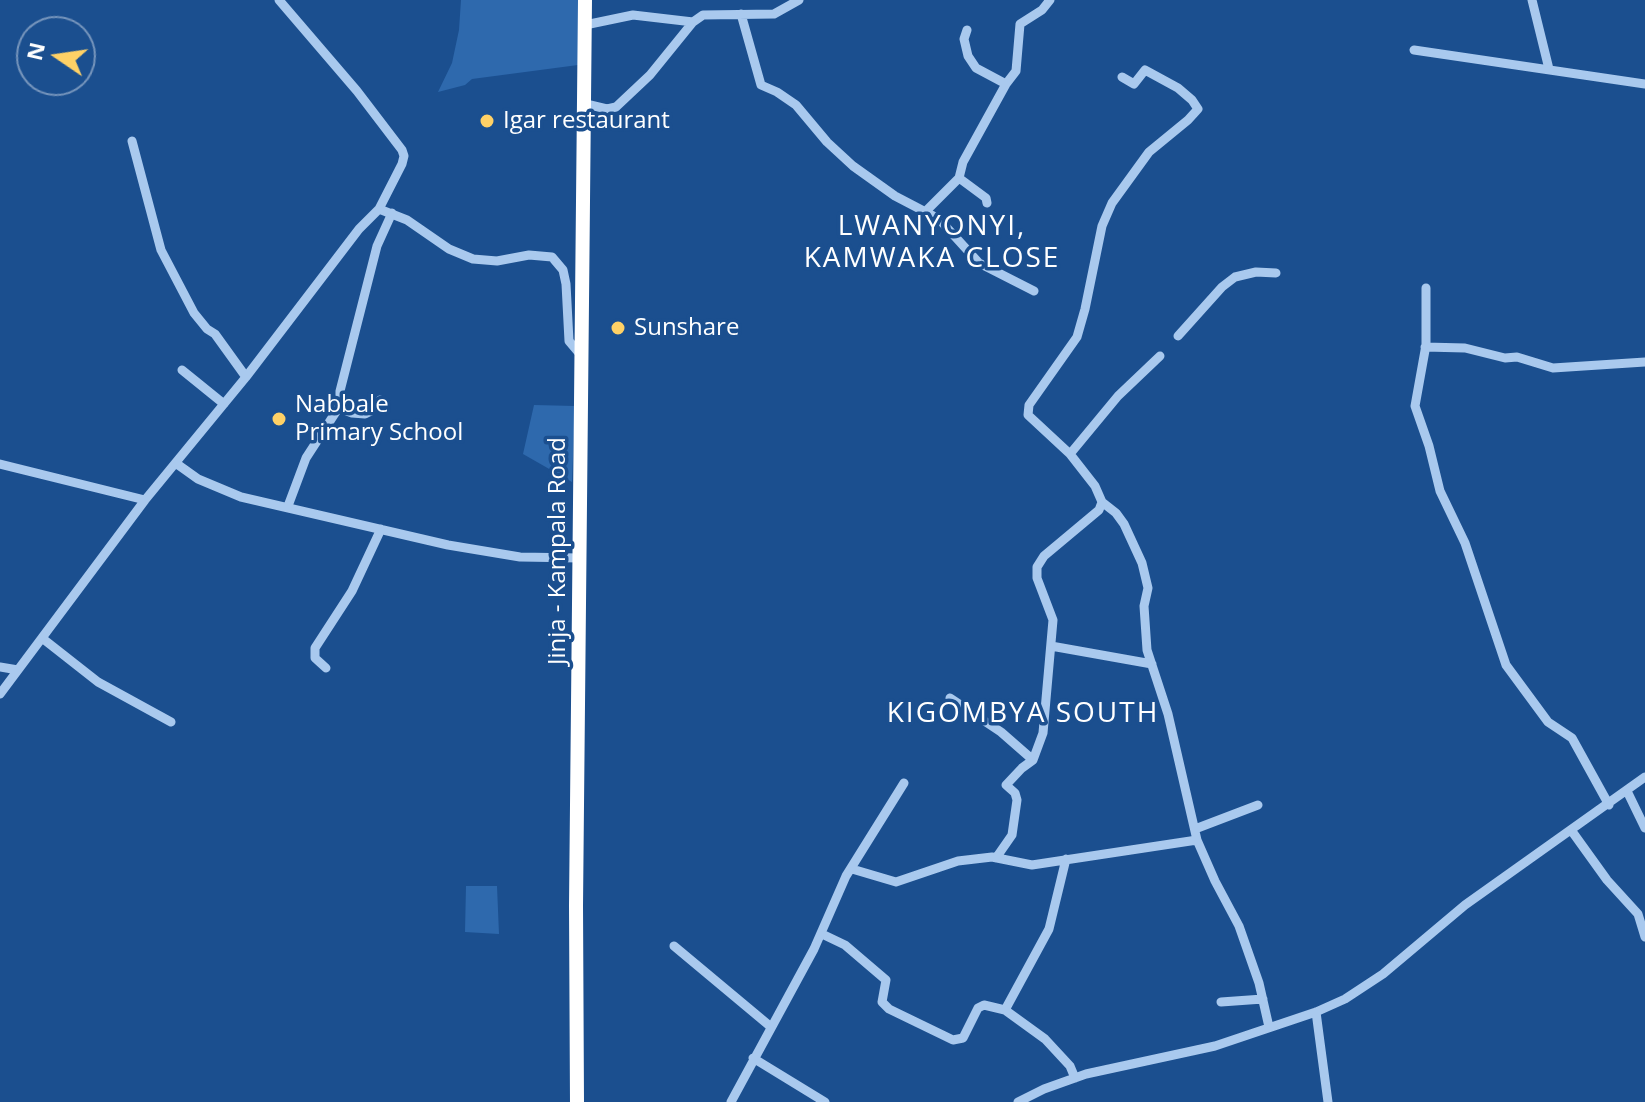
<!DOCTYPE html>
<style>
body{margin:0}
#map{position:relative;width:1645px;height:1102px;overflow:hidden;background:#1b4f8f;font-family:"Open Sans",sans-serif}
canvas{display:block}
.north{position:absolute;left:16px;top:16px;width:80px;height:80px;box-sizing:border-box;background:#1b4f8f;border:2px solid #7695bc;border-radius:50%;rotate:283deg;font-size:22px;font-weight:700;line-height:32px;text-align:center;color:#fff}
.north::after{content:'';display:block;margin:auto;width:28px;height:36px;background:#ffd166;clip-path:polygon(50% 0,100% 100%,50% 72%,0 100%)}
</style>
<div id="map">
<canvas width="1645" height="1102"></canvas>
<div class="north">N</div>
</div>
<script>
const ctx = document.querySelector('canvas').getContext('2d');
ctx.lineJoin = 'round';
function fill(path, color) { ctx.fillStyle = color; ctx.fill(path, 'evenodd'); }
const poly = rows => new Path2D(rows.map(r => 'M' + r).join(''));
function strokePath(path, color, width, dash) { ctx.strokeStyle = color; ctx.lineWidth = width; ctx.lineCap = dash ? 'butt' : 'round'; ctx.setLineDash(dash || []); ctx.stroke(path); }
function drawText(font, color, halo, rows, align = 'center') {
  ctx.font = font + ' "Open Sans",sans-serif'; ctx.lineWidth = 7; ctx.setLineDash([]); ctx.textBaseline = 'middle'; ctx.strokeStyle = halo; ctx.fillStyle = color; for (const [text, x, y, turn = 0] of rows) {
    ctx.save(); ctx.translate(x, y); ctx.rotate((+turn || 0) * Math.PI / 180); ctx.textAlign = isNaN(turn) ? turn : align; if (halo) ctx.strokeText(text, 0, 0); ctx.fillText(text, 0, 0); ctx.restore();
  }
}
fill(poly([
 [461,0,578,0,578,65,472,79,465,85,438,92,452,63,459,30],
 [534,405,575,406,572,482,523,454],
 [466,886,497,886,499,934,465,932]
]), '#2e69ad');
strokePath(poly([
 [279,0,357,91,402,150,404,156,402,164,379,209],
 [1532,0,1549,69],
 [741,14,761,85,777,92,796,105,827,142,853,166,895,196,939,219,979,263,1034,291],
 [585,25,633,15,693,22],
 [967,30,964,39,968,56,976,68,1006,84],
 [1414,50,1645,84],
 [586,104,607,109,616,107,650,75,693,22,703,15,774,14,799,0],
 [132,141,161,250,194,313,207,329,215,334,246,377],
 [959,178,963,162,1006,84,1016,71,1020,24,1042,10,1050,0],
 [926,211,959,178,986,198,987,203],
 [1426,288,1426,345,1415,406,1429,446,1440,491,1465,543,1506,665,1548,722,1572,738,1609,805],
 [1178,336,1222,287,1235,277,1256,272,1276,273],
 [1425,347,1465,348,1505,358,1517,357,1553,368,1645,362],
 [1160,356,1118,396,1070,454,1095,486,1102,502,1116,513,1124,524,1142,563,1148,588,1144,606,1147,650,1168,714,1197,840,1215,881,1239,926,1259,983,1269,1027],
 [182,370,224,404],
 [380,400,373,410,365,414,352,413,344,410,340,403,340,391,377,246,392,213],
 [1070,454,1028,415,1029,405,1077,337,1085,309,1102,226,1112,203,1149,152,1188,120,1198,109,1192,100,1178,88,1145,70,1134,84,1122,77],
 [0,464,145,500],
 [177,464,198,479,241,497,448,545,520,557,580,558],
 [288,506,306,458,341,404],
 [42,638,98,682,171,722],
 [1051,646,1152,664],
 [0,667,18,670],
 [326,668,315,658,315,648,352,591,381,529],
 [0,694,145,500,246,377,359,229,379,209,407,220,449,249,473,259,497,261,529,255,552,257,563,270,566,284,569,341,580,354],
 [950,698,1001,732,1033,760],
 [1627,791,1645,828],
 [1195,829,1258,805],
 [1571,830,1607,880,1638,914,1645,937],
 [996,858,1012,835,1017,800,1015,793,1006,785,1022,768,1033,760,1043,733,1053,620,1037,578,1037,567,1044,556,1099,510,1102,502],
 [1066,859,1049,929,1005,1010,1045,1039,1070,1066,1075,1078],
 [852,869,896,882,958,861,992,857,1032,865,1197,840],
 [822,934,845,945,886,980,882,1002,889,1009,953,1040,963,1038,978,1008,984,1005,1005,1010],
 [674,946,771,1027],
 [1221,1002,1263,999],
 [1316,1012,1328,1102],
 [753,1058,825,1102],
 [731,1102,814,949,846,876,904,783],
 [1018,1102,1044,1089,1086,1074,1215,1046,1316,1012,1345,999,1383,974,1465,905,1645,777]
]), '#a9c9ee', 9);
strokePath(poly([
 [577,1102,576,905,585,0]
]), '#fff', 14);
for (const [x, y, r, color] of [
 [487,121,8,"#ffd166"],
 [618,328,8,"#ffd166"],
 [279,419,8,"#ffd166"]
]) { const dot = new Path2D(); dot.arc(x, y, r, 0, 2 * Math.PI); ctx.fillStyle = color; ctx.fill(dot); strokePath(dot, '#1b4f8f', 3); }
drawText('24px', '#fff', '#1b4f8f', [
 ["Igar restaurant",503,121],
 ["Sunshare",634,328],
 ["Nabbale",295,405],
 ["Primary School",295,433]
], 'left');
drawText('24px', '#fff', '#1b4f8f', [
 ["Jinja - Kampala Road",558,551,-90]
]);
ctx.letterSpacing = '2px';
drawText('28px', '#fff', '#1b4f8f', [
 ["LWANYONYI,",932,227],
 ["KAMWAKA CLOSE",932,259],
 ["KIGOMBYA SOUTH",1023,714]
]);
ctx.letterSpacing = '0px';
</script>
